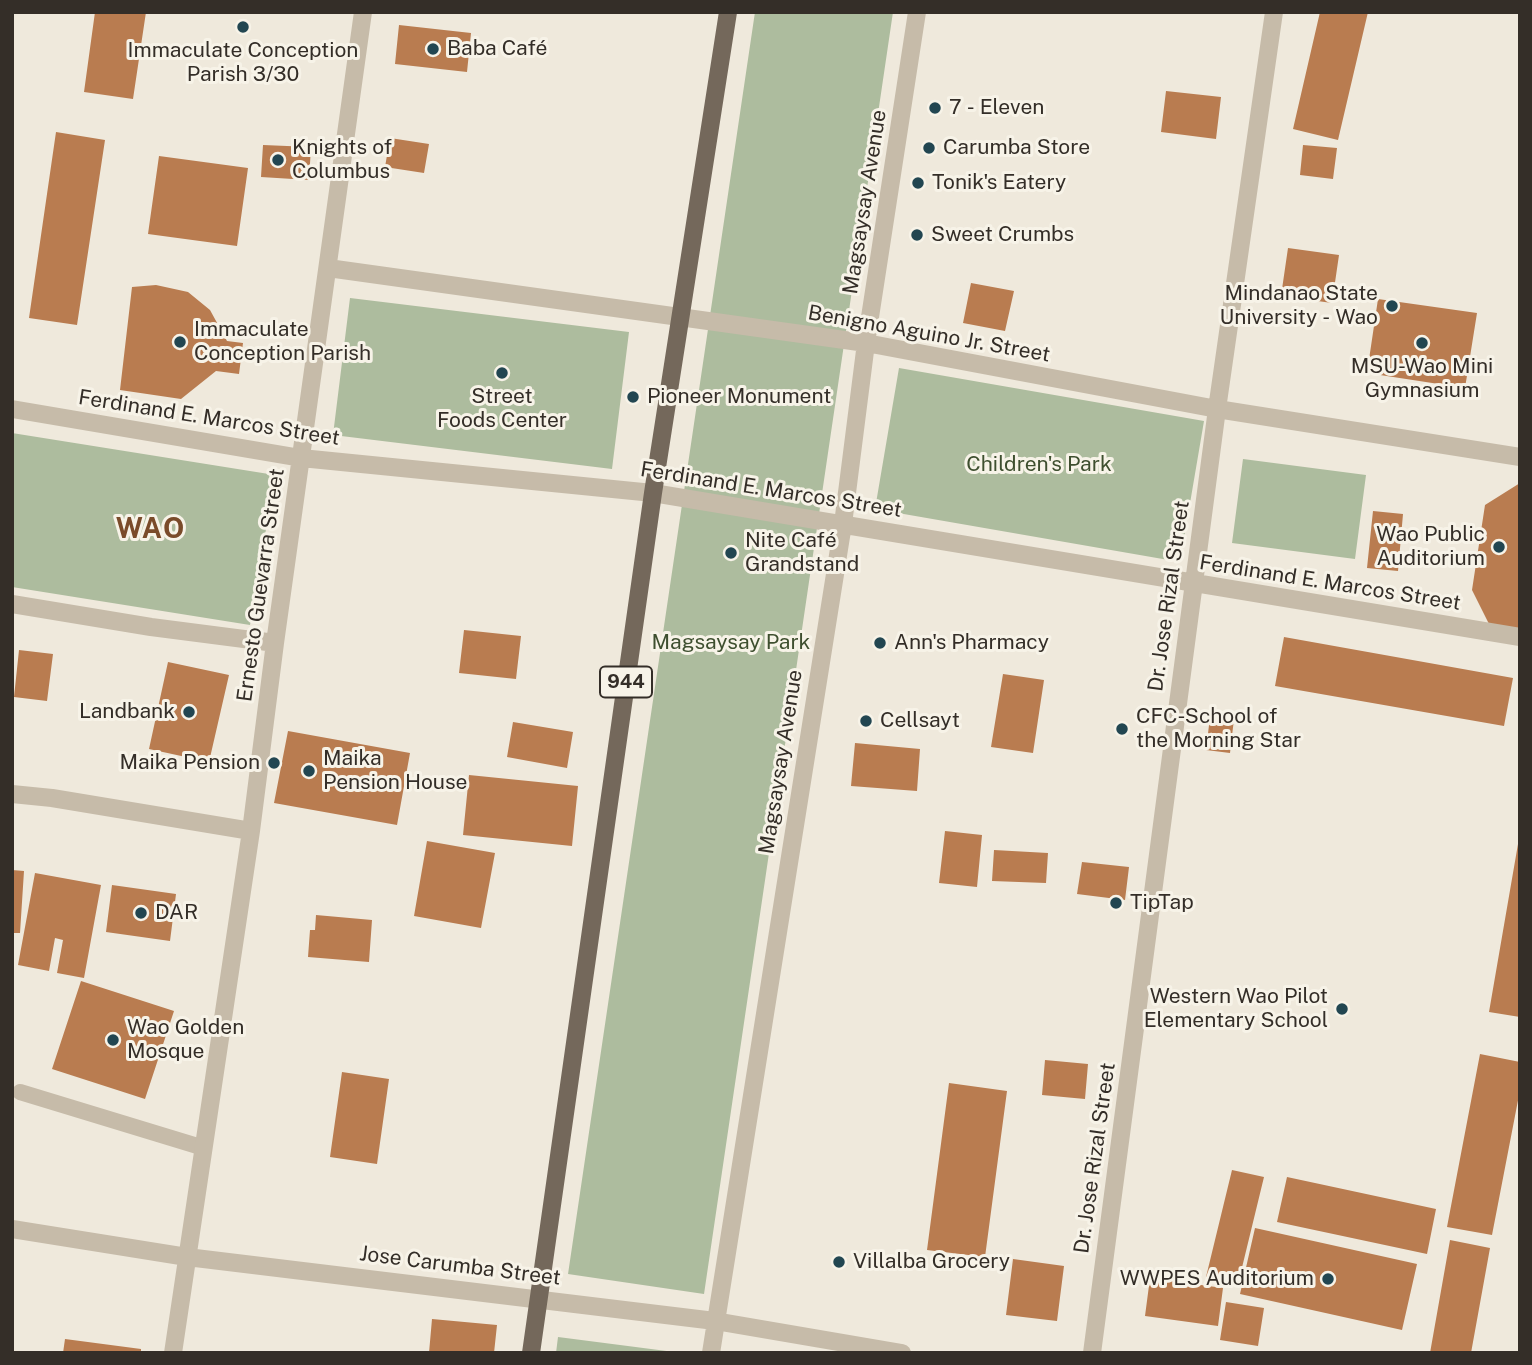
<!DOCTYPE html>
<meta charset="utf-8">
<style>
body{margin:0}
#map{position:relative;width:1532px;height:1365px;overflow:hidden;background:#efe9dc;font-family:"Public Sans",sans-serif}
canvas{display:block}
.frame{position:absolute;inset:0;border:14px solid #342e28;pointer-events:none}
</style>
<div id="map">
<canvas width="1532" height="1365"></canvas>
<div class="frame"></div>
</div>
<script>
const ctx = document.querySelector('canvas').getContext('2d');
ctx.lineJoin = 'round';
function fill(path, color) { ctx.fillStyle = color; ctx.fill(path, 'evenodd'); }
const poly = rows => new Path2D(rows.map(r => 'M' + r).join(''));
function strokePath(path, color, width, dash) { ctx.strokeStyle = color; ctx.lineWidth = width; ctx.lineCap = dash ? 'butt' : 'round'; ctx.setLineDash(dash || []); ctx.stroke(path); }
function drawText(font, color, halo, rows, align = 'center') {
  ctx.font = font + ' "Public Sans",sans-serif'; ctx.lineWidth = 6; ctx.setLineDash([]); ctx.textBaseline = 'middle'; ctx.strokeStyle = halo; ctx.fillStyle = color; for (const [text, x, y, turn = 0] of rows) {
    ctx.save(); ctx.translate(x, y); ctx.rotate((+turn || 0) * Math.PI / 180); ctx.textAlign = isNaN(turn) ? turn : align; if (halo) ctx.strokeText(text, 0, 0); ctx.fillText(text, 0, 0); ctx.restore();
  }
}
fill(poly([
 [755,12,893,12,704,1294,568,1274],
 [350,298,629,332,612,469,333,435],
 [899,368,1204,421,1180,562,875,509],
 [12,433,275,475,250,625,12,587],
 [1243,459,1366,475,1355,559,1232,543],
 [558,1337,682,1353,556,1353]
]), '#adbc9e');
fill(poly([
 [95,12,146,12,133,99,84,92],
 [1320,12,1368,12,1338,140,1293,129],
 [399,25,471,33,467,72,395,64],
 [1166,91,1221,97,1216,139,1161,132],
 [56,132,105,140,77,325,29,318],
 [390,138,429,144,424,173,385,167],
 [263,145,311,147,309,180,261,177],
 [1303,145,1337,148,1333,179,1300,175],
 [159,156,248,168,237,246,148,234],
 [1288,248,1339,255,1332,303,1281,296],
 [971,283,1014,291,1005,331,963,323],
 [156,285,188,292,210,310,227,341,243,343,239,374,216,371,181,399,120,390,132,287],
 [1378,299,1477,313,1465,388,1367,373],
 [1520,483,1520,633,1492,630,1472,590,1485,505],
 [1373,511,1403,514,1398,571,1367,568],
 [464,630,521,636,516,679,459,673],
 [1284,637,1513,678,1504,726,1275,686],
 [19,650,53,654,47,701,14,697],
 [168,662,229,675,209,762,149,749],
 [1003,674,1044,680,1033,753,991,747],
 [1210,717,1234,719,1230,753,1206,750],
 [513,722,573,732,567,768,507,757],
 [288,731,410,753,397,825,274,803],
 [855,743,920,749,917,791,851,786],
 [469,775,578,786,572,846,463,835],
 [945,831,982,835,977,887,939,883],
 [427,841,495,853,481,928,414,916],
 [1518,844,1520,845,1520,1017,1489,1012],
 [994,850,1048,853,1046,883,992,881],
 [1082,862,1129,867,1125,900,1077,894],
 [12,870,24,871,20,933,12,933],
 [35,873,101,885,84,978,57,973,63,940,55,938,49,971,18,965],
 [112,885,176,894,170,941,106,932],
 [316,915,372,920,369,962,308,957,310,930,315,930],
 [81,981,174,1011,145,1099,52,1069],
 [1480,1054,1520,1062,1520,1090,1492,1235,1447,1227],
 [1045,1060,1088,1064,1085,1099,1042,1095],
 [342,1072,389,1079,377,1164,330,1157],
 [949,1083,1007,1091,985,1257,927,1250],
 [1232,1170,1264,1177,1238,1284,1206,1277],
 [1287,1177,1436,1209,1427,1254,1277,1222],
 [1255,1228,1417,1264,1402,1330,1240,1294],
 [1450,1240,1490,1248,1471,1353,1430,1353],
 [1013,1259,1064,1266,1057,1321,1006,1315],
 [1150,1278,1223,1288,1218,1326,1145,1316],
 [1226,1302,1264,1308,1258,1346,1220,1340],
 [432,1319,497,1325,494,1353,429,1353],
 [65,1339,141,1349,141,1353,63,1353]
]), '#b97c50');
strokePath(poly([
 [20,1092,204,1148]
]), '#c6bba9', 16);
strokePath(poly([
 [328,268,866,343,1217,409,1520,457],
 [12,409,301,458,653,493,1520,637],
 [12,604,151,627,275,643],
 [12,794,52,798,251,831],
 [12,1229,187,1257,715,1321,902,1353],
 [173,1353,251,831,275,643,363,12],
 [711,1353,843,524,866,343,917,12],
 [1092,1353,1217,409,1274,12]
]), '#c6bba9', 18);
strokePath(poly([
 [531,1353,653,493,728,12]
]), '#74685b', 18);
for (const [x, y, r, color] of [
 [243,27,7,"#224651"],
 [433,49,7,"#224651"],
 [935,108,7,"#224651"],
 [929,148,7,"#224651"],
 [278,160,7,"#224651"],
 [918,183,7,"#224651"],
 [917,235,7,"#224651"],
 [1392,306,7,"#224651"],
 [180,342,7,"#224651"],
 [1422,343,7,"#224651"],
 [502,373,7,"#224651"],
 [633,397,7,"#224651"],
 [1499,547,7,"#224651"],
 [731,553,7,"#224651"],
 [880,643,7,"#224651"],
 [189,712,7,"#224651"],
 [866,721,7,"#224651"],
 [1122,729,7,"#224651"],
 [274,763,7,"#224651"],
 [309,771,7,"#224651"],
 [1116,903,7,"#224651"],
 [141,913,7,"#224651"],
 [1342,1009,7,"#224651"],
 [113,1040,7,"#224651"],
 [839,1262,7,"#224651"],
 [1328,1279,7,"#224651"]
]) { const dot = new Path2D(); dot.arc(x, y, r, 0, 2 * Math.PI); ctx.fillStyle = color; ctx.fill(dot); strokePath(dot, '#f7f3e8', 2.5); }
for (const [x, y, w] of [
 [626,682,52]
]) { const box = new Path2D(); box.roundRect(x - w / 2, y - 15.5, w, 31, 5); ctx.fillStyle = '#f7f3e8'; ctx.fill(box); strokePath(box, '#342e28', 2); }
drawText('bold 19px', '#342e28', null, [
 ["944",626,682]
]);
drawText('21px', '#342e28', '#f7f3e8', [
 ["Baba Café",447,49],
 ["Immaculate Conception",243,51,"center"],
 ["Parish 3/30",243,75,"center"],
 ["7 - Eleven",949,108],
 ["Knights of",292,148],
 ["Columbus",292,172],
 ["Carumba Store",943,148],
 ["Tonik's Eatery",932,183],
 ["Sweet Crumbs",931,235],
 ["Mindanao State",1378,294,"right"],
 ["University - Wao",1378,318,"right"],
 ["Immaculate",194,330],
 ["Conception Parish",194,354],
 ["MSU-Wao Mini",1422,367,"center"],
 ["Gymnasium",1422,391,"center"],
 ["Street",502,397,"center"],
 ["Foods Center",502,421,"center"],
 ["Pioneer Monument",647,397],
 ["Wao Public",1485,535,"right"],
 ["Auditorium",1485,559,"right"],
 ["Nite Café",745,541],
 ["Grandstand",745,565],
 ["Ann's Pharmacy",894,643],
 ["Landbank",175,712,"right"],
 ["CFC-School of",1136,717],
 ["the Morning Star",1136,741],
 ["Cellsayt",880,721],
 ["Maika",323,759],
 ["Pension House",323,783],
 ["Maika Pension",260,763,"right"],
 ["TipTap",1130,903],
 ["DAR",155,913],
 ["Western Wao Pilot",1328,997,"right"],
 ["Elementary School",1328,1021,"right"],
 ["Wao Golden",127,1028],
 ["Mosque",127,1052],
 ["Villalba Grocery",853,1262],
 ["WWPES Auditorium",1314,1279,"right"]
], 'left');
drawText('21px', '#342e28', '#f7f3e8', [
 ["Magsaysay Avenue",865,202,-81],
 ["Benigno Aguino Jr. Street",929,334,10],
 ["Ferdinand E. Marcos Street",209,418,9],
 ["Ferdinand E. Marcos Street",771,490,9],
 ["Ferdinand E. Marcos Street",1330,583,9],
 ["Ernesto Guevarra Street",261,585,-82],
 ["Dr. Jose Rizal Street",1169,596,-82],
 ["Magsaysay Avenue",781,762,-81],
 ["Dr. Jose Rizal Street",1095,1158,-82],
 ["Jose Carumba Street",460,1266,7]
]);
drawText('21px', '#3e4f2f', '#f7f3e8', [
 ["Children's Park",1039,465],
 ["Magsaysay Park",731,643]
]);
ctx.letterSpacing = '2px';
drawText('bold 28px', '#7a4b2a', '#f7f3e8', [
 ["WAO",151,529]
]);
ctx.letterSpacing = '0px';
</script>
